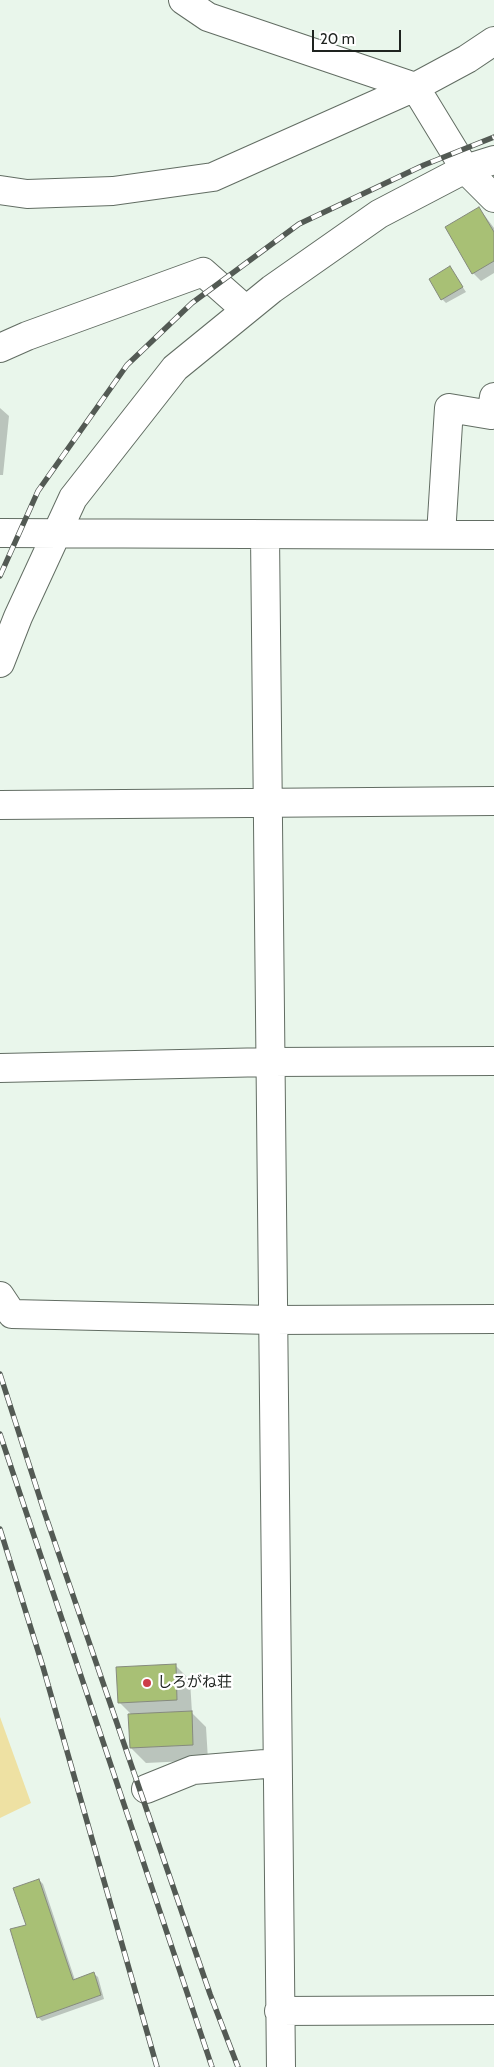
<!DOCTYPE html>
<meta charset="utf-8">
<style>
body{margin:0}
#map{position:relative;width:494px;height:2067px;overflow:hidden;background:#e9f6eb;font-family:Cabin,sans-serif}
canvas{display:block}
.scale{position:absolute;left:312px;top:30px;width:89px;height:22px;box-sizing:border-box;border:2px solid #1e231f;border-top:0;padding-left:6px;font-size:15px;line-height:18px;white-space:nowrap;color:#1e231f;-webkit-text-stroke:4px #fff;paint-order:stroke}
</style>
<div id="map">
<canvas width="494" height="2067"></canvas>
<div class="scale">20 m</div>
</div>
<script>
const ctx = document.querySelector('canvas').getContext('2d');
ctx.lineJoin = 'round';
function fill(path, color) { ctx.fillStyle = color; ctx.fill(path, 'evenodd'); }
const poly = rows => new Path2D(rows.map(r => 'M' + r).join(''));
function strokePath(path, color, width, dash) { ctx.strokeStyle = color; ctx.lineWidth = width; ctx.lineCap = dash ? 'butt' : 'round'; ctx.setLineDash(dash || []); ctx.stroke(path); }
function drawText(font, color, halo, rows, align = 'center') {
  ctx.font = font + ' Cabin,"Noto Sans JP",sans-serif'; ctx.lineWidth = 4.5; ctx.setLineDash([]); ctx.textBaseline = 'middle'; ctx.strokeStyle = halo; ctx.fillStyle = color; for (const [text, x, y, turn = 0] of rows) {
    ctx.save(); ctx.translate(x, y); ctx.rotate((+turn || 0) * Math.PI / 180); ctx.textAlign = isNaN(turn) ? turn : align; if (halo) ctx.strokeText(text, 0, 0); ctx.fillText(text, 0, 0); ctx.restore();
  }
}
fill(poly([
 [0,1717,31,1803,0,1818]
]), '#eee1a3');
fill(poly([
 [479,208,494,228,494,273,481,281,473,273],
 [450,268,466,292,446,303,442,299],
 [0,408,9,416,3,475,0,475],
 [175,1665,190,1680,192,1713,206,1727,208,1760,146,1763,131,1748,132,1715,119,1702],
 [39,1880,43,1884,75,1980,94,1974,98,1977,104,1999,42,2021,38,2017,27,1926]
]), '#0003');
const building = poly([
 [479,207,494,232,494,261,472,274,445,227,479,207],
 [450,266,463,287,441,300,429,279,450,266],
 [176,1664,177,1700,118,1703,116,1667,176,1664],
 [192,1711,193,1745,130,1748,128,1714,192,1711],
 [39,1879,73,1980,94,1972,101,1995,37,2018,10,1929,26,1925,13,1888,39,1879]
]);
fill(building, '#a8c075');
strokePath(building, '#858a7d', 1);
const minor = poly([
 [183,0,208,17,415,87,465,169,494,198],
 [0,190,27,194,113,191,213,177,415,87,467,59,494,41],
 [0,348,27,336,203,272,246,310],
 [0,533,494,535],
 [265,535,281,2067],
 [441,535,449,408,491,415,494,397],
 [0,663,18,617,73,498,175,368,272,289,379,214,465,169,494,160],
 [0,805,494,801],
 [0,1068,270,1062,494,1061],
 [0,1296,12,1314,272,1320,494,1319],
 [146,1789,193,1770,277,1763],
 [279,2011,494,2010]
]);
strokePath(minor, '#626d63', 30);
strokePath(minor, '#fff', 28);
const rail = poly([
 [0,576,38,491,127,365,192,303,299,224,424,165,494,137],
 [0,1374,44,1511,210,1994,238,2067],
 [0,1434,212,2067],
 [0,1529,43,1667,157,2067]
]);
strokePath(rail, '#535a54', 5.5);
strokePath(rail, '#fff', 4, [11]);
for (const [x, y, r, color] of [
 [147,1683,5,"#cd3d48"]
]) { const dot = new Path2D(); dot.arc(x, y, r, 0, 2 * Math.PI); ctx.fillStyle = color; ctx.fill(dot); strokePath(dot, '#fff', 2); }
drawText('15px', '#1e231f', '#fff', [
 ["しろがね荘",157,1683]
], 'left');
</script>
